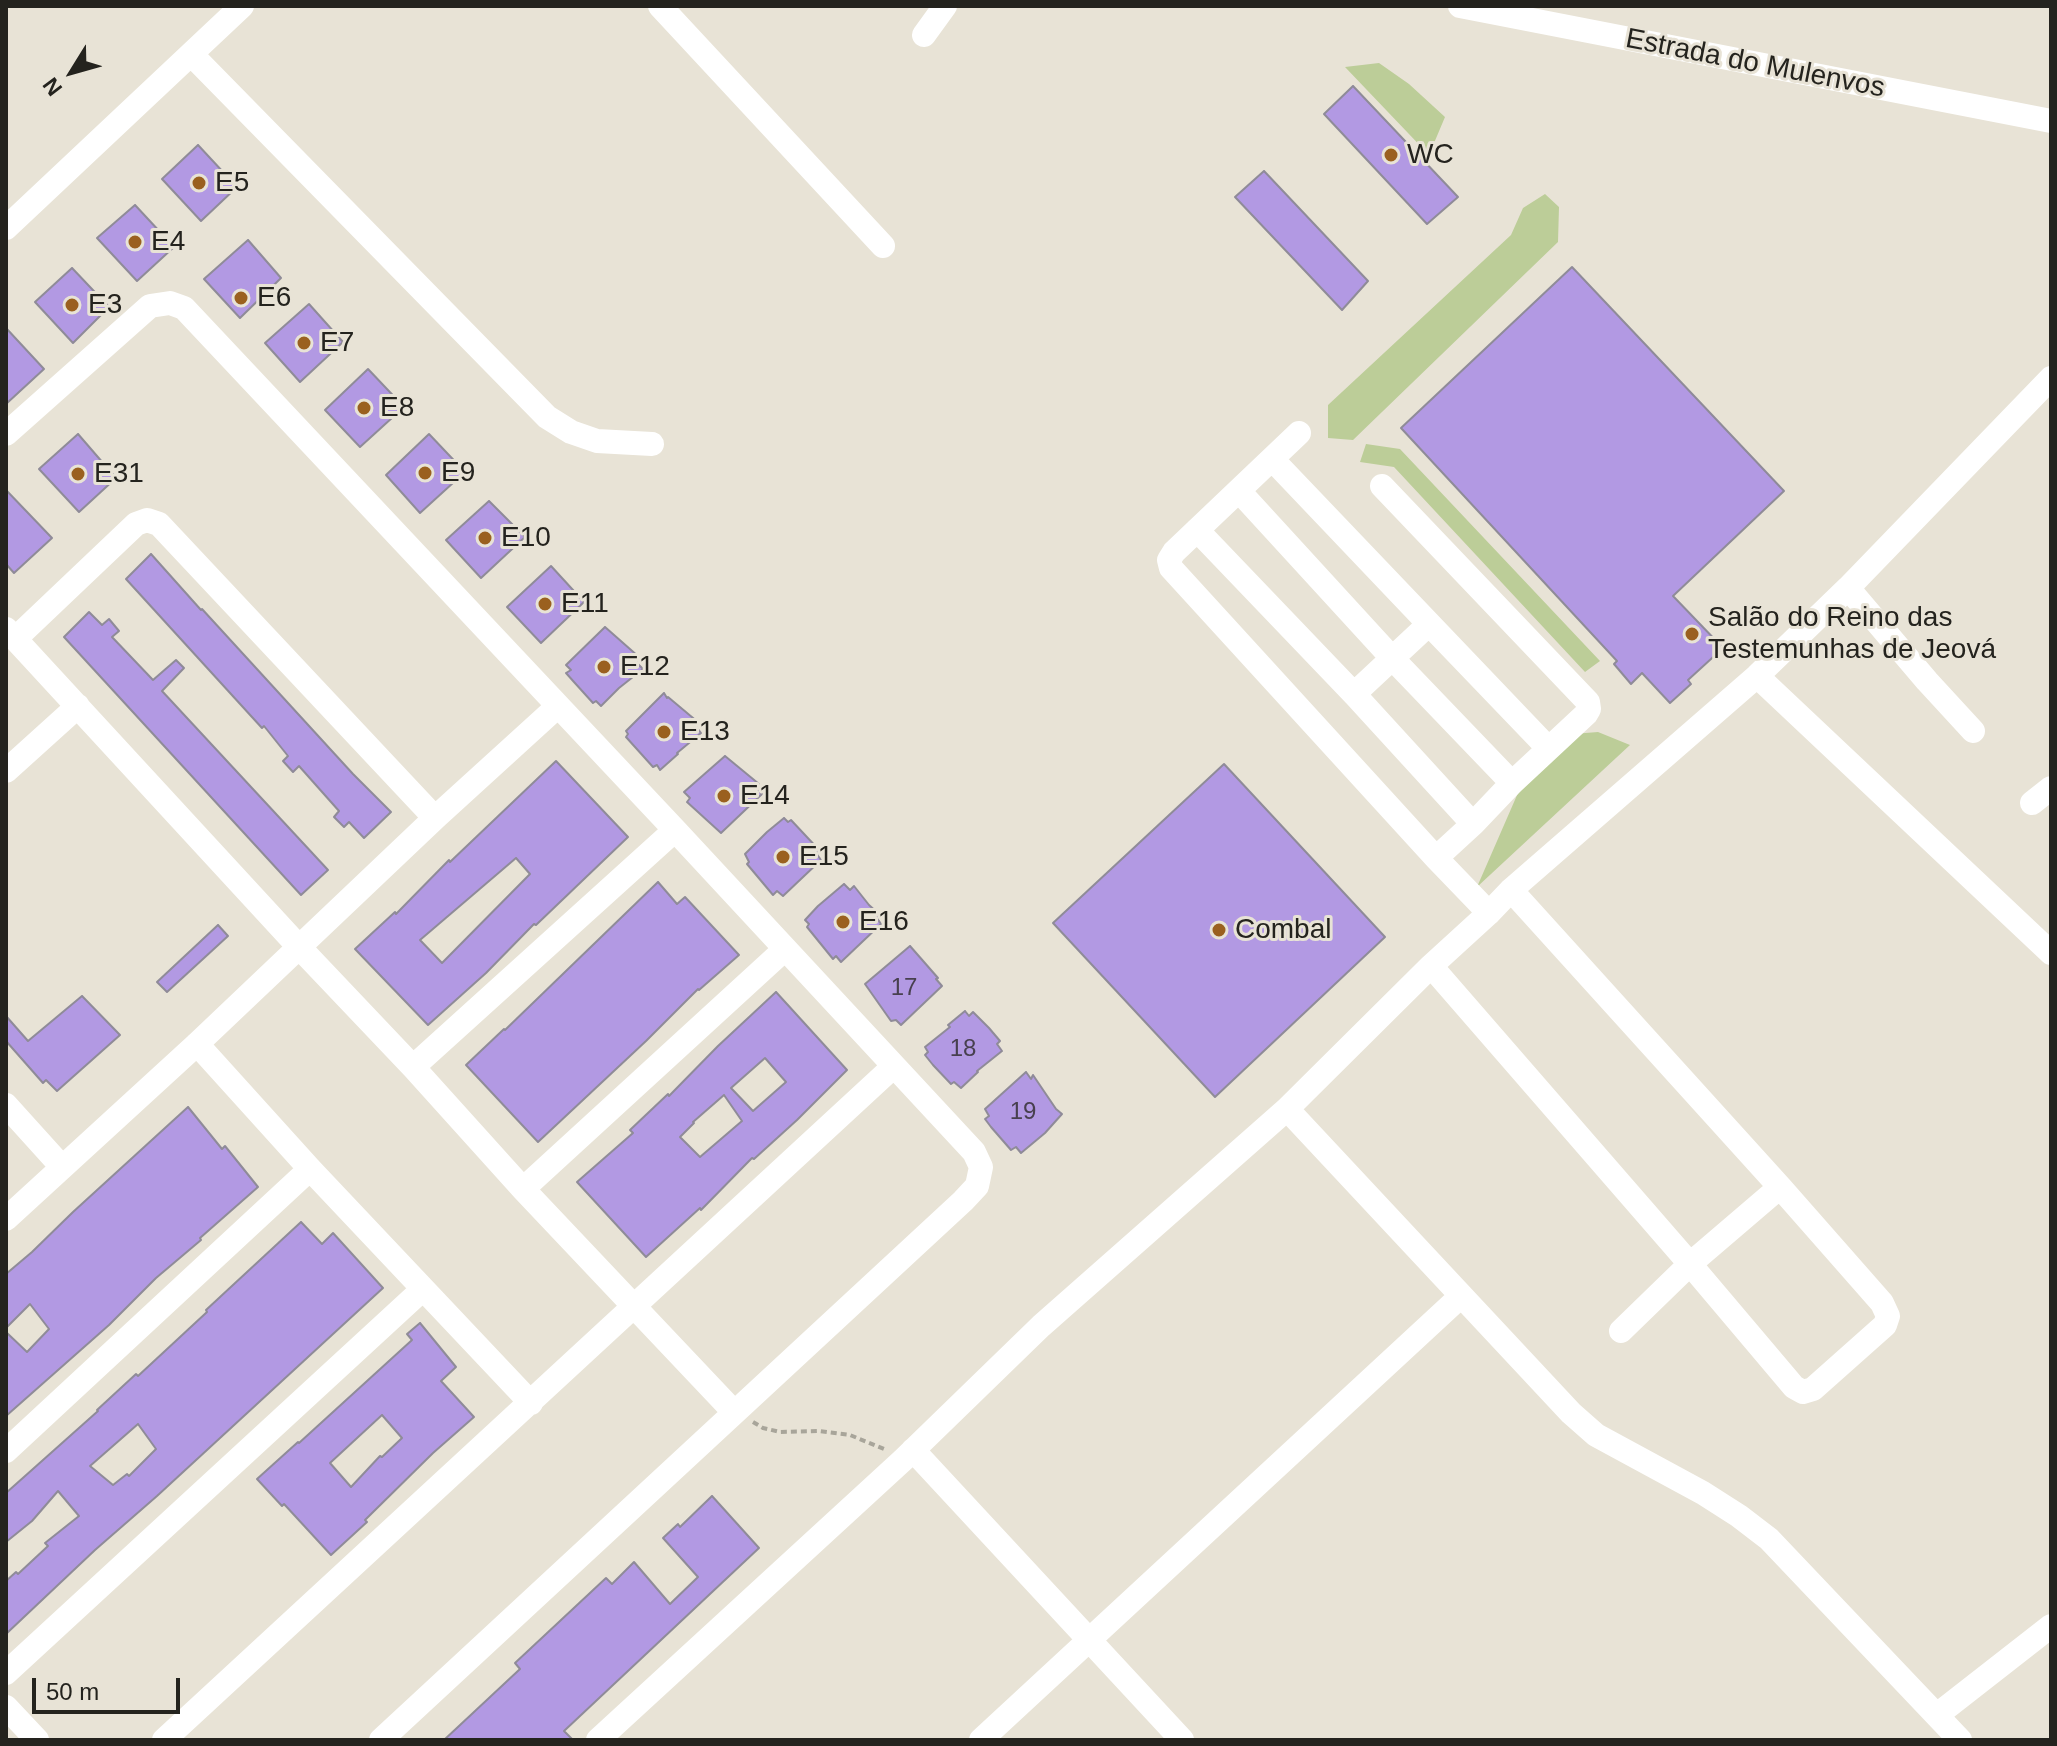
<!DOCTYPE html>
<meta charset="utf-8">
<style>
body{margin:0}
#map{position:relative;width:2057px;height:1746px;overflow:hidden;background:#e8e3d6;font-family:Helvetica,sans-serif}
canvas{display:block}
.frame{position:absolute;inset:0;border:8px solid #24231e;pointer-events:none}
.north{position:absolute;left:32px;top:32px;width:80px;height:80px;-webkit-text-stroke:6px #e8e3d6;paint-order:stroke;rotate:233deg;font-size:22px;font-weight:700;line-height:32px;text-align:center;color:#24231e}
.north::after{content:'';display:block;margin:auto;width:28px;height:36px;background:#24231e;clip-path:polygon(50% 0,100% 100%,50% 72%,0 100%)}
.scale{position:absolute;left:32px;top:1678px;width:148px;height:36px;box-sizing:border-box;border:4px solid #24231e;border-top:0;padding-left:10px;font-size:24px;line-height:28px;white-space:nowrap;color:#24231e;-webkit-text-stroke:6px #e8e3d6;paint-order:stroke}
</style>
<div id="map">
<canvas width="2057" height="1746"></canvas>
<div class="frame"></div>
<div class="north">N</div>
<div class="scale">50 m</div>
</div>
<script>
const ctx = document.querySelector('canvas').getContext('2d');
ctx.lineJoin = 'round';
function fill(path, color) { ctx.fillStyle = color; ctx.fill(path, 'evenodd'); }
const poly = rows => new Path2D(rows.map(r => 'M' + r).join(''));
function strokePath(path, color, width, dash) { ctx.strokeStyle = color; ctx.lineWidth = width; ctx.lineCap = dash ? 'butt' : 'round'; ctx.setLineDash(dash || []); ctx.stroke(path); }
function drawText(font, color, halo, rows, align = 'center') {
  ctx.font = font + ' Helvetica,sans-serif'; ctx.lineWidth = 6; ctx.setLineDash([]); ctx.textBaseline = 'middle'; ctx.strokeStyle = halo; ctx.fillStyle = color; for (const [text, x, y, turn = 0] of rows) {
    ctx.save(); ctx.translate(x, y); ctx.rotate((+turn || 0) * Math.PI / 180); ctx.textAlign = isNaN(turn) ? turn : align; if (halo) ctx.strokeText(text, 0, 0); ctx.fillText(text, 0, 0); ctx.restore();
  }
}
fill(poly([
 [1379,63,1409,84,1445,117,1429,155,1345,67],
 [1545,194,1559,207,1558,242,1353,440,1328,438,1328,405,1511,235,1523,208],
 [1366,444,1400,449,1600,661,1585,672,1394,467,1360,462],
 [1598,732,1630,745,1477,887,1521,786,1573,734]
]), '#bccd98');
const building = poly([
 [1353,86,1458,197,1427,224,1324,114,1353,86],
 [198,145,237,187,201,221,162,179,198,145],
 [1264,171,1368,281,1342,310,1235,197,1264,171],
 [135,205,174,247,137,281,97,238,135,205],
 [248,240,281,278,240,318,204,279,248,240],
 [1572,267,1784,491,1673,596,1723,648,1688,680,1691,684,1670,703,1642,673,1631,684,1614,664,1617,661,1401,428,1572,267],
 [72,268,109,307,73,343,35,302,72,268],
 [309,304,343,342,300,382,265,343,309,304],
 [6,328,44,369,6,404,6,328],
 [368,369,404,407,360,447,325,410,368,369],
 [78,434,116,478,79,512,39,469,78,434],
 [429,434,465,472,420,513,386,475,429,434],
 [6,490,52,538,14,573,6,564,6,490],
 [489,501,525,537,481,578,446,540,489,501],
 [151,554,201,610,202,609,353,774,391,812,364,838,349,822,344,827,334,817,339,811,299,766,293,772,283,761,288,756,264,726,262,728,126,579,151,554],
 [551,566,584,602,541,643,507,607,551,566],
 [89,612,102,625,109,619,119,631,112,637,153,680,176,660,184,668,162,691,328,870,301,895,64,637,89,612],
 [605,627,639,657,636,662,643,669,619,688,601,706,596,701,593,703,574,682,566,673,571,670,566,665,605,627],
 [664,693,667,698,668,697,699,723,695,725,701,733,677,753,678,754,660,770,657,765,653,767,626,737,628,734,626,731,664,693],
 [725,756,759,784,756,787,762,794,721,833,687,802,690,798,684,792,725,756],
 [556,761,628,837,536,925,534,924,486,973,428,1025,355,949,395,912,396,914,449,860,450,862,556,761],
 [516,858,530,874,442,963,420,940,516,858],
 [1224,764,1385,937,1215,1097,1053,923,1224,764],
 [784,818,788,822,791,820,820,851,816,853,821,860,783,896,777,891,773,895,747,864,749,862,745,854,767,832,784,818],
 [658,882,677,904,685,897,739,955,699,990,698,989,646,1041,538,1142,466,1065,504,1029,505,1030,658,882],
 [844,884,850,890,854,886,869,905,880,915,877,918,881,924,841,962,836,956,833,959,807,927,809,924,805,920,818,906,844,884],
 [218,925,228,936,167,992,157,982,218,925],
 [910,946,938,978,936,979,942,986,901,1025,896,1020,891,1021,865,984,910,946],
 [776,992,847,1070,797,1120,754,1159,752,1158,701,1210,700,1208,646,1257,577,1182,633,1133,630,1130,668,1094,669,1096,718,1046,776,992],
 [765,1058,786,1082,753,1111,731,1088,765,1058],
 [724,1095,742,1121,700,1157,680,1137,694,1123,693,1122,724,1095],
 [82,996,120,1035,57,1091,46,1080,43,1083,6,1041,6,1016,28,1041,82,996],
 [965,1011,969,1016,973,1012,989,1028,1000,1041,997,1044,1002,1051,977,1071,978,1072,961,1088,954,1082,951,1084,933,1065,925,1055,928,1052,925,1047,950,1027,948,1025,965,1011],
 [1026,1072,1031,1079,1033,1075,1056,1109,1062,1114,1045,1133,1021,1153,1016,1147,1011,1150,991,1127,985,1119,989,1116,985,1109,1026,1072],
 [188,1107,222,1149,225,1146,258,1187,200,1238,201,1240,156,1278,109,1325,6,1416,6,1332,27,1352,49,1329,30,1304,6,1328,6,1274,32,1252,73,1212,188,1107],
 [301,1222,322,1244,333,1233,383,1288,157,1496,95,1550,6,1634,6,1581,16,1572,18,1574,48,1546,45,1543,79,1516,58,1491,32,1521,6,1542,6,1493,98,1411,97,1410,136,1374,138,1376,207,1312,206,1310,301,1222],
 [138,1424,156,1449,129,1476,127,1474,113,1485,90,1466,138,1424],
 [420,1323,456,1367,441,1381,474,1417,433,1453,365,1520,367,1522,331,1555,284,1504,282,1506,257,1479,298,1442,299,1443,412,1340,407,1334,420,1323],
 [382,1415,402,1438,382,1457,380,1456,351,1487,330,1463,382,1415],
 [712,1496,759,1548,564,1731,573,1740,444,1740,520,1669,515,1663,606,1578,612,1584,634,1562,670,1604,698,1577,663,1538,678,1524,680,1527,712,1496]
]);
fill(building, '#b299e3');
strokePath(building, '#8f8b98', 2);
strokePath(poly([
 [753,1422,763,1428,780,1432,818,1431,850,1435,884,1449]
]), '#a8a59a', 4, [6, 4]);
strokePath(poly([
 [660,6,883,246],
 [1460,6,2051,121],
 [924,35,945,6],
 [191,54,547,417,571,432,597,441,652,444],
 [6,228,242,6],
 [1299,433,1174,552,1169,560,1171,568,1436,858,1489,913],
 [6,434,150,306,170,303,184,308,675,830,974,1152,981,1167,977,1186,963,1201,381,1740],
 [1272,459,1548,748,1429,624,1272,459],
 [1382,486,1588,702,1589,709,1586,714,1512,783,1473,824,1436,858],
 [1239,491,1392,658,1512,783],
 [1197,530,1354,694,1473,824],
 [1848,588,1927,681,1973,731],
 [6,629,300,948,413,1067,523,1189,734,1412],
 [15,639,136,524,147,520,159,524,435,818],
 [1757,676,2051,953],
 [1354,694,1429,624],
 [6,771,78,706],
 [2032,803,2051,788],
 [1431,966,1690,1264,1794,1387,1803,1392,1813,1389,1885,1325,1888,1316,1882,1303,1780,1187,1511,890],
 [197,1044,310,1169,531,1403],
 [413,1067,675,830],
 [6,1105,62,1167],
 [1287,1109,1571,1413,1596,1435,1703,1493,1739,1516,1769,1539,1960,1740],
 [523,1189,785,949],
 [6,1219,197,1044,435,818,558,706],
 [1621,1331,1690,1264,1780,1187],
 [913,1450,1182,1740],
 [6,1451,310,1169],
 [6,1673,423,1289],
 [6,1707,37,1740],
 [1937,1715,2051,1626],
 [164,1740,894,1066],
 [598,1740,903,1460,1041,1326,1287,1109,1431,966,1489,913,1511,890,1757,676,1848,588,2051,378],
 [981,1740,1461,1296]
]), '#fff', 24);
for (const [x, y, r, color] of [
 [1391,155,8,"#9a601f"],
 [199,183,8,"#9a601f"],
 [135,242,8,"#9a601f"],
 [241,298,8,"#9a601f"],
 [72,305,8,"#9a601f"],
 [304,343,8,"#9a601f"],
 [364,408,8,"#9a601f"],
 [425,473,8,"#9a601f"],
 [78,474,8,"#9a601f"],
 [485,538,8,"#9a601f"],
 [545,604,8,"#9a601f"],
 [1692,634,8,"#9a601f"],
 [604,667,8,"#9a601f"],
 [664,732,8,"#9a601f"],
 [724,796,8,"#9a601f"],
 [783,857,8,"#9a601f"],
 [843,922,8,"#9a601f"],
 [1219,930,8,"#9a601f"]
]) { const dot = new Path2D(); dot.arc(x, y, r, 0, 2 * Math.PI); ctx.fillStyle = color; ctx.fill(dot); strokePath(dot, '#e8e3d6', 3); }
drawText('24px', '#48404f', null, [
 ["17",904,988],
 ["18",963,1049],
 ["19",1023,1112]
]);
drawText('28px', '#24231e', '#e8e3d6', [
 ["Estrada do Mulenvos",1755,64,11]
]);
drawText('28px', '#24231e', '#e8e3d6', [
 ["WC",1407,155],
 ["E5",215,183],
 ["E4",151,242],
 ["E6",257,298],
 ["E3",88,305],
 ["E7",320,343],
 ["E8",380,408],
 ["E9",441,473],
 ["E31",94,474],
 ["E10",501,538],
 ["E11",561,604],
 ["Salão do Reino das",1708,618],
 ["Testemunhas de Jeová",1708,650],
 ["E12",620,667],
 ["E13",680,732],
 ["E14",740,796],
 ["E15",799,857],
 ["E16",859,922],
 ["Combal",1235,930]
], 'left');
</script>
